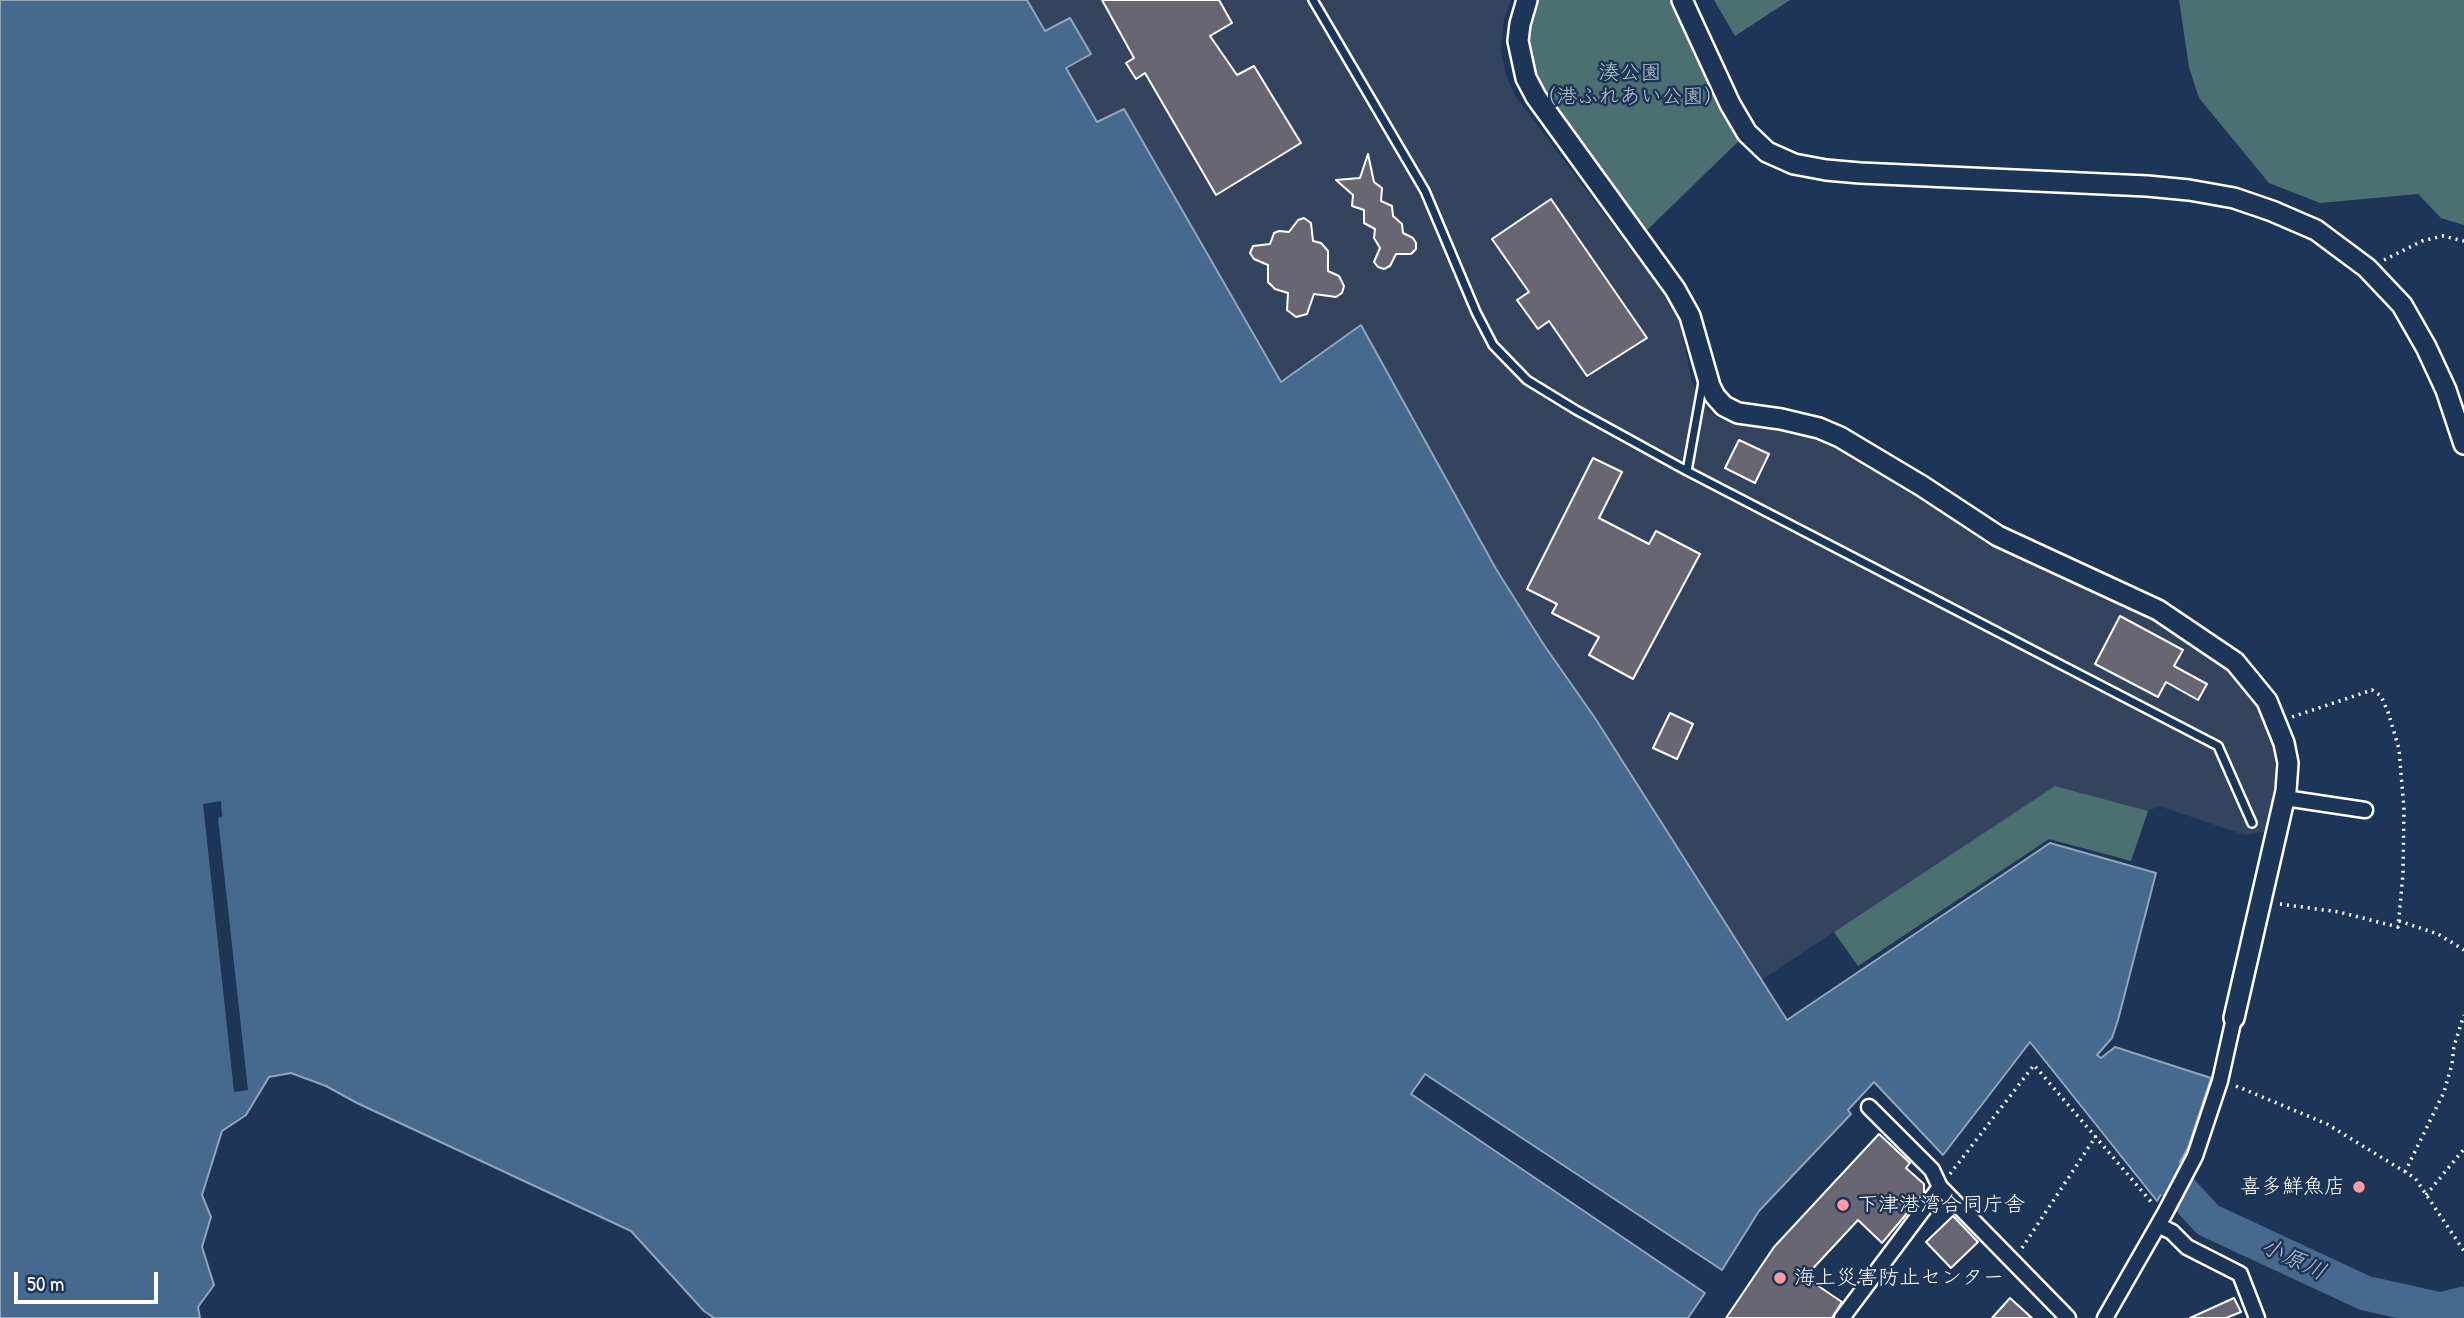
<!DOCTYPE html>
<meta charset="utf-8">
<style>
body{margin:0}
#map{position:relative;width:2464px;height:1318px;overflow:hidden;background:#1d3557;font-family:"Patrick Hand",sans-serif}
canvas{display:block}
.scale{position:absolute;left:14px;top:1272px;width:144px;height:32px;box-sizing:border-box;border:4px solid #fff;border-top:0;padding-left:9px;font-size:21px;line-height:24px;white-space:nowrap;color:#fff;-webkit-text-stroke:5px #1d3557;paint-order:stroke}
</style>
<div id="map">
<canvas width="2464" height="1318"></canvas>
<div class="scale">50 m</div>
</div>
<script>
const ctx = document.querySelector('canvas').getContext('2d');
ctx.lineJoin = 'round';
function fill(path, color) { ctx.fillStyle = color; ctx.fill(path, 'evenodd'); }
const poly = rows => new Path2D(rows.map(r => 'M' + r).join(''));
function strokePath(path, color, width, dash) { ctx.strokeStyle = color; ctx.lineWidth = width; ctx.lineCap = dash ? 'butt' : 'round'; ctx.setLineDash(dash || []); ctx.stroke(path); }
function drawText(font, color, halo, rows, align = 'center') {
  ctx.font = font + ' "Patrick Hand","Klee One",sans-serif'; ctx.lineWidth = 5; ctx.setLineDash([]); ctx.textBaseline = 'middle'; ctx.strokeStyle = halo; ctx.fillStyle = color; for (const [text, x, y, turn = 0] of rows) {
    ctx.save(); ctx.translate(x, y); ctx.rotate((+turn || 0) * Math.PI / 180); ctx.textAlign = isNaN(turn) ? turn : align; if (halo) ctx.strokeText(text, 0, 0); ctx.fillText(text, 0, 0); ctx.restore();
  }
}
fill(poly([
 [1027,0,1511,0,1504,19,1501,50,1506,75,1516,97,1669,300,1679,319,1691,378,1697,393,1709,411,1719,419,1802,432,1836,444,1949,514,1977,537,2007,554,2091,588,2182,636,2237,678,2260,707,2274,745,2275,783,2264,832,2245,835,2159,806,2148,811,2055,786,1761,980,1595,718,1544,645,1496,569,1362,325,1282,383,1124,109,1097,122,1066,67,1070,19,1045,31]
]), '#34445f');
fill(poly([
 [1527,0,1682,0,1747,133,1639,238,1526,78],
 [1714,0,1790,0,1735,36],
 [2179,0,2464,0,2464,225,2441,218,2418,194,2320,203,2269,183,2199,98,2189,67],
 [2055,786,2148,811,2131,861,2049,839,1858,966,1834,932]
]), '#4c7072');
const water = poly([
 [0,0,1027,0,1045,31,1070,18,1091,54,1066,68,1097,122,1124,109,1281,382,1361,325,1496,569,1544,645,1595,718,1787,1020,2050,843,2156,873,2118,1020,2112,1038,2097,1055,2101,1058,2115,1047,2211,1078,2188,1148,2157,1201,2030,1042,1943,1155,1874,1082,1848,1110,1851,1114,1759,1211,1722,1270,1425,1074,1411,1094,1705,1293,1688,1318,714,1318,704,1311,631,1231,357,1103,326,1086,291,1073,269,1077,246,1115,222,1131,202,1195,211,1217,202,1247,214,1285,198,1307,200,1318,0,1318,0,0]
]);
fill(water, '#48698e');
strokePath(water, '#91a5bb', 2);
fill(poly([
 [221,801,222,817,218,818,248,1090,234,1092,203,804]
]), '#1d3557');
strokePath(poly([
 [2149,1156,2208,1220,2365,1293,2441,1310,2464,1304]
]), '#48698e', 35);
const building = poly([
 [1102,0,1219,0,1232,23,1210,36,1237,75,1254,66,1301,143,1216,195,1145,73,1136,79,1126,63,1134,58,1102,0],
 [1368,154,1374,182,1382,188,1381,201,1392,206,1393,216,1402,224,1403,233,1413,238,1416,243,1416,249,1411,254,1396,254,1390,266,1384,269,1378,267,1374,262,1380,248,1374,238,1375,229,1364,223,1364,210,1352,206,1353,195,1336,180,1360,178,1368,154],
 [1551,199,1647,338,1587,376,1549,321,1538,329,1517,300,1529,292,1492,239,1551,199],
 [1304,218,1311,223,1313,241,1321,243,1328,251,1328,271,1339,276,1344,286,1342,293,1336,297,1314,294,1307,314,1296,317,1287,310,1288,293,1275,289,1268,282,1268,265,1254,259,1250,253,1253,246,1270,244,1274,233,1279,231,1289,232,1298,220,1304,218],
 [1739,440,1769,454,1755,483,1725,468,1739,440],
 [1593,458,1622,472,1599,518,1649,544,1656,531,1700,554,1633,679,1589,655,1599,637,1552,613,1557,604,1527,589,1593,458],
 [2120,616,2183,650,2174,666,2207,684,2198,700,2166,682,2158,697,2095,664,2120,616],
 [1670,713,1693,724,1677,759,1653,748,1670,713],
 [1879,1134,1910,1163,1906,1168,1924,1184,1924,1193,1882,1243,1858,1220,1805,1277,1842,1302,1832,1318,1726,1318,1774,1247,1879,1134],
 [1953,1216,1978,1242,1951,1268,1926,1242,1953,1216],
 [2010,1298,2032,1318,1992,1318,2010,1298],
 [2234,1298,2241,1312,2226,1318,2190,1318,2234,1298]
]);
fill(building, '#696673');
strokePath(building, '#fff', 2);
const service = poly([
 [1313,0,1425,191,1476,312,1493,345,1527,380,1576,410,1687,471,2218,746,2252,823],
 [1687,471,1703,382]
]);
const minor = poly([
 [2285,798,2365,810],
 [1869,1107,1932,1170,1940,1187,2068,1318],
 [2158,1225,2172,1232,2187,1247,2240,1274,2257,1318],
 [1842,1318,1940,1187],
 [2105,1318,2165,1213,2195,1156,2220,1081,2234,1018]
]);
const tertiary = poly([
 [1527,0,1520,24,1518,41,1526,78,1536,97,1675,289,1690,316,1710,386,1715,396,1724,406,1738,413,1781,419,1819,428,1840,437,1922,486,1998,536,2158,610,2235,662,2267,701,2284,743,2288,763,2286,791,2234,1018],
 [1682,0,1730,104,1747,133,1767,152,1794,164,1826,170,1860,173,2147,186,2189,190,2234,198,2272,211,2316,230,2367,268,2402,305,2426,347,2446,390,2464,444]
]);
strokePath(service, '#fff', 12);
strokePath(minor, '#fff', 19);
strokePath(tertiary, '#fff', 24);
strokePath(poly([
 [2384,260,2422,241,2443,236,2464,241],
 [2280,904,2339,912,2398,927,2403,874,2404,809,2399,749,2388,712,2381,696,2372,690,2292,717],
 [2399,921,2438,934,2464,950],
 [2236,1086,2327,1124,2415,1178,2464,1251],
 [2405,1172,2444,1092,2452,1064,2454,1046,2464,1015],
 [1950,1174,2034,1065,2153,1204],
 [2426,1195,2464,1149],
 [2022,1248,2096,1136]
]), '#fff', 3.5, [2, 5]);
strokePath(service, '#1d3557', 7);
strokePath(minor, '#1d3557', 14);
strokePath(tertiary, '#1d3557', 19);
for (const [x, y, r, color] of [
 [2359,1187,7,"#ff9aa2"],
 [1843,1205,7,"#ff9aa2"],
 [1780,1278,7,"#ff9aa2"]
]) { const dot = new Path2D(); dot.arc(x, y, r, 0, 2 * Math.PI); ctx.fillStyle = color; ctx.fill(dot); strokePath(dot, '#1d3557', 2.5); }
drawText('21px', '#b7c6c7', '#1d3557', [
 ["湊公園",1630,73],
 ["（港ふれあい公園）",1630,97]
]);
drawText('21px', '#fff', '#1d3557', [
 ["喜多鮮魚店",2345,1187,"right"],
 ["下津港湾合同庁舎",1857,1205],
 ["海上災害防止センター",1794,1278]
], 'left');
drawText('italic 23px', '#b6c3d2', '#1d3557', [
 ["小原川",2293,1260,25]
]);
</script>
